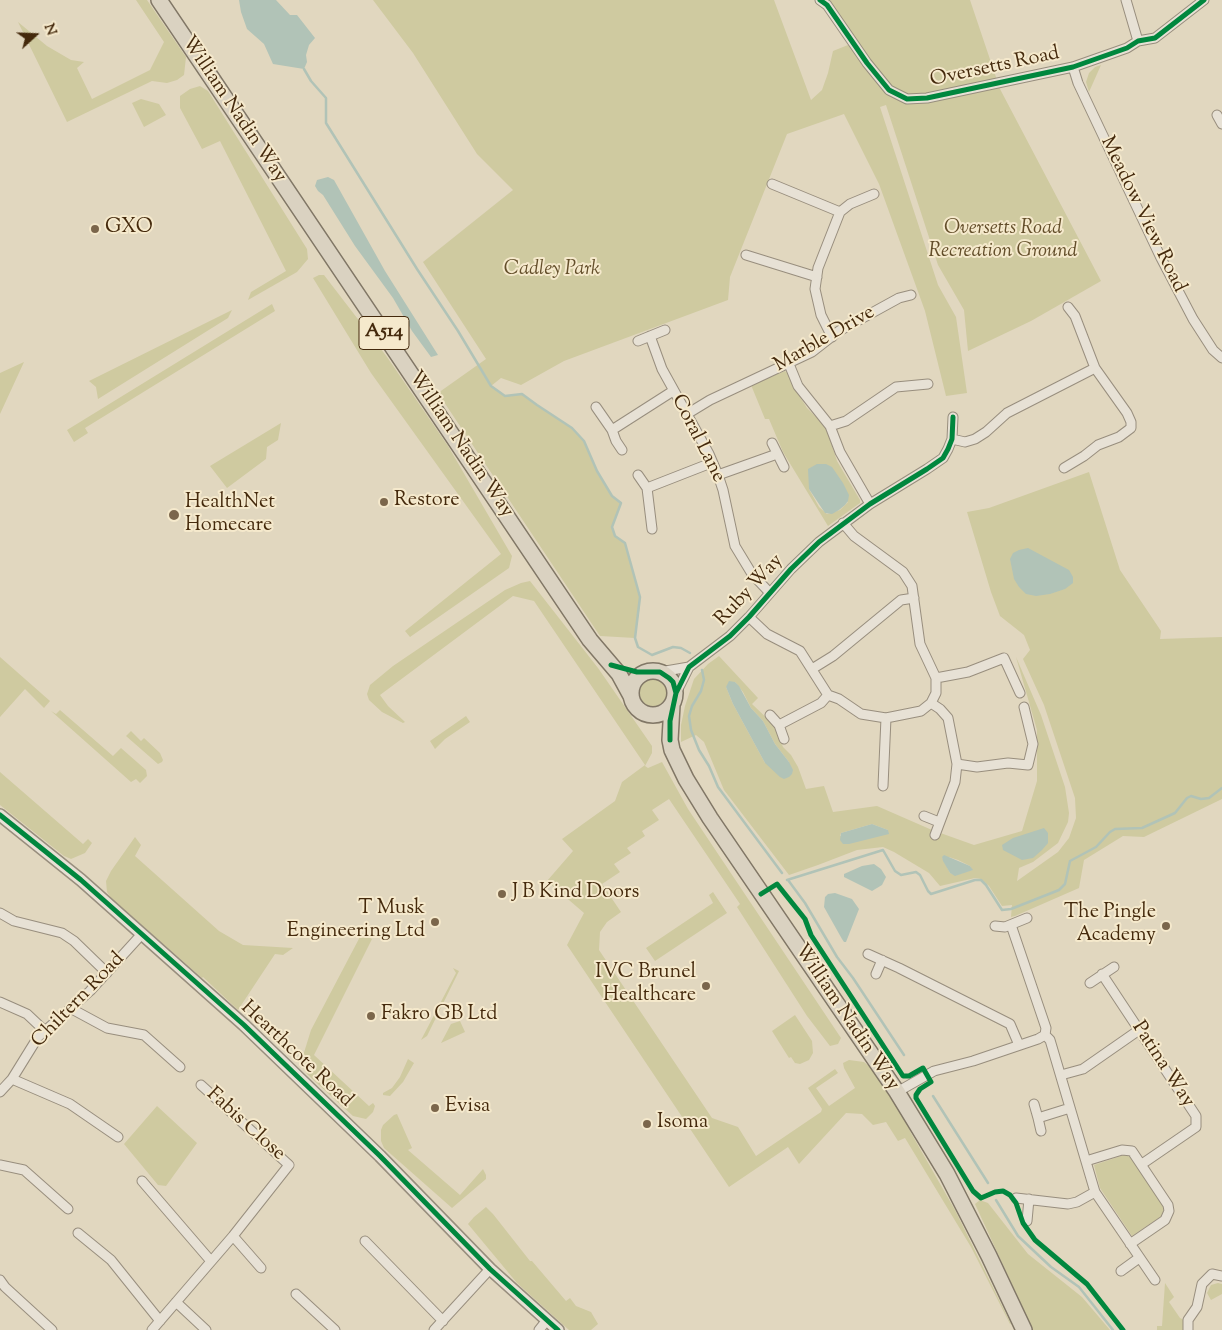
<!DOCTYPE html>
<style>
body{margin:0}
#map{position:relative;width:1222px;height:1330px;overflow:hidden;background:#e1d7bf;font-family:"Sorts Mill Goudy",serif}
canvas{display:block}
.north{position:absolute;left:10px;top:10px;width:50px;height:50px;-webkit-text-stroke:4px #f5e9cc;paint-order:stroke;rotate:70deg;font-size:14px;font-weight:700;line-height:20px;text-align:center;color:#44290c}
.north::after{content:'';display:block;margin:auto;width:18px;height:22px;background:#44290c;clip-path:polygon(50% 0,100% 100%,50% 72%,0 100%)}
</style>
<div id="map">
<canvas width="1222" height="1330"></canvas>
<div class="north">N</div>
</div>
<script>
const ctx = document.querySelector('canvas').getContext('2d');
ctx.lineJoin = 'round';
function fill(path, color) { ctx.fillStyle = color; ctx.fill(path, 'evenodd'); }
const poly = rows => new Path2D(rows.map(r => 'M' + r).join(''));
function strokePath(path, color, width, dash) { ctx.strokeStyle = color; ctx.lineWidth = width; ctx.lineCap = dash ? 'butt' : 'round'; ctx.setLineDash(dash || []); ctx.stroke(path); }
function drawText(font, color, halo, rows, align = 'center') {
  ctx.font = font + ' "Sorts Mill Goudy",serif'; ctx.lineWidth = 4; ctx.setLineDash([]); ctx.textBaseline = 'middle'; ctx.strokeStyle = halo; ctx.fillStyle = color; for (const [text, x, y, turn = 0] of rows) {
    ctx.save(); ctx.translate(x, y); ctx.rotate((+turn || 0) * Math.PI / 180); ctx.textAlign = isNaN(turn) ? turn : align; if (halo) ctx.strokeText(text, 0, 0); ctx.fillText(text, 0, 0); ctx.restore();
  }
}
fill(poly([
 [136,0,147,0,186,57,184,75,177,80,167,83,152,81,67,122,18,22,47,46,71,60,84,62,77,68,92,99,150,70,164,42],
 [373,0,774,0,811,100,822,90,828,73,833,51,858,41,828,0,970,0,1000,89,1101,281,1031,321,968,351,964,310,938,265,886,105,880,107,938,285,956,317,967,393,946,396,925,311,879,184,844,114,787,134,730,277,728,300,564,361,521,385,501,378,491,386,505,396,522,394,537,405,572,428,584,441,597,471,612,496,621,503,612,527,615,536,625,543,640,597,640,606,635,638,600,636,438,393,486,359,423,262,513,190,477,154,413,53],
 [1101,65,1089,92,1086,82,1089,73,1095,67],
 [200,86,208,91,307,249,308,259,297,272,248,300,251,292,286,271,220,141,202,149,180,108,180,96,190,89],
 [141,99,159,104,166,115,144,127,132,103],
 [319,275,324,275,387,357,448,446,512,556,509,568,410,637,405,631,501,554,371,373,313,278],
 [272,304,275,311,85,428,88,433,74,442,67,430],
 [232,310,228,318,98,399,96,387,89,381],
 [24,362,0,414,0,373],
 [785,371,789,374,795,389,807,408,826,427,837,461,860,500,860,503,828,526,783,452,769,419,765,419,751,385],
 [809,489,848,502,840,510,827,514,819,507],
 [281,423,278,440,267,447,266,459,227,488,210,466],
 [1089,472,1120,570,1161,631,1160,639,1222,637,1222,799,1144,837,1123,836,1084,860,1079,888,1015,916,1011,917,1012,905,1002,906,989,886,981,879,975,878,940,886,929,873,894,852,883,847,857,850,818,865,789,875,724,790,704,742,696,735,681,742,681,725,685,706,694,679,708,664,719,656,758,698,752,704,773,724,783,747,791,755,798,767,806,789,824,786,833,812,877,806,932,830,974,845,1022,831,1037,781,1037,730,1016,657,1041,715,1065,787,1069,813,1068,822,1058,843,1033,862,1019,868,1017,881,1058,852,1069,838,1076,818,1075,798,1044,705,1023,659,1030,650,1024,635,1000,616,991,592,967,512,989,508],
 [735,682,743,692,751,708,763,721,775,744,789,762,765,763,733,704,726,687],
 [872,824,888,830,840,836,841,833],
 [942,857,949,857,958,860,970,866,972,870,955,875,950,873],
 [530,581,598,668,652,746,652,753,645,766,648,768,662,762,688,809,841,1038,838,1044,830,1046,807,1016,737,907,740,904,669,799,652,810,659,820,642,831,645,836,627,848,631,853,614,864,620,872,602,884,621,912,607,922,600,932,599,950,712,1118,738,1127,756,1156,821,1112,822,1109,808,1088,835,1069,838,1073,816,1088,829,1106,855,1088,844,1068,843,1063,849,1060,864,1062,871,1068,899,1108,911,1133,955,1210,1011,1324,1010,1324,971,1247,905,1138,898,1141,886,1122,873,1125,862,1114,846,1113,799,1164,788,1147,729,1187,567,945,584,913,547,881,573,851,562,839,615,801,622,782,645,765,534,601,513,596,380,695,388,706,405,722,403,723,382,712,369,700,367,694,370,685,393,666,505,590,521,583],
 [0,657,50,701,44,708,25,689,0,717],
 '637 694a17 17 0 1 1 34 0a17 17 0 1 1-34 0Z',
 [60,710,113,756,121,748,146,770,147,776,140,783,136,779,131,782,51,711,56,714],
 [466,716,470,722,445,739,435,749,430,741],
 [131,731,141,741,144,738,160,753,163,760,162,762,158,764,126,736],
 [0,772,83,844,88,839,92,843,85,853,71,859,64,856,0,805],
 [135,837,141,845,135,856,219,931,243,945,293,948,283,955,275,954,238,1010,203,977,202,978,111,898,107,892,106,881,111,871],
 [713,892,727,913,655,961,646,948,713,903,709,895],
 [362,933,372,939,314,1055,369,1106,373,1103,375,1106,373,1112,366,1119,353,1116,307,1074,302,1066,302,1059,311,1030],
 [453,968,459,971,427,1036,421,1040,456,973],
 [795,1015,812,1041,813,1053,809,1060,800,1064,795,1063,791,1057,789,1058,772,1031],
 [460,1021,465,1032,441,1043,451,1024],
 [408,1059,414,1063,403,1082,390,1096,383,1095,383,1093,392,1088,400,1077],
 [157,1106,197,1143,166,1186,158,1185,124,1144],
 [397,1114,412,1148,408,1150,460,1195,483,1169,486,1175,486,1179,452,1208,384,1148,381,1141,381,1130,383,1125,394,1115],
 [1124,1155,1131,1157,1164,1206,1164,1211,1162,1216,1132,1236,1100,1188,1094,1165],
 [980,1200,988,1203,1028,1254,1082,1297,1110,1330,1033,1330,975,1204],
 [486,1207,493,1214,530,1261,532,1261,566,1301,570,1298,576,1306,591,1312,598,1324,591,1330,569,1330,517,1283,468,1224,474,1217],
 [1165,1283,1174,1297,1169,1302,1180,1318,1184,1320,1183,1330,1157,1330,1157,1326,1162,1326],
 [1218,1283,1222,1284,1222,1294,1211,1300,1207,1293,1211,1285]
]), '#cfcaa0');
fill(poly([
 [239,0,276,0,290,15,297,15,315,38,309,45,306,55,307,62,304,69,273,64,264,44,247,29,241,12],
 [328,177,334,180,385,271,438,355,431,357,412,331,393,298,355,246,323,195,318,191,315,186,317,180],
 [817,464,826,464,832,467,843,483,849,495,848,501,845,505,839,510,832,514,825,513,809,489,808,469],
 [1028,548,1069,570,1073,577,1073,583,1065,589,1050,594,1036,596,1026,594,1019,587,1014,579,1010,559,1013,553,1019,550],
 [729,681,735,682,739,686,751,708,763,721,775,744,789,762,793,770,792,774,789,777,784,779,780,777,765,763,733,704,726,687],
 [872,824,888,830,889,834,849,844,843,844,840,840,841,833],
 [1044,828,1048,833,1048,843,1042,850,1033,858,1022,860,1003,850,1002,845,1013,838],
 [944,855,970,866,973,870,955,876,950,873,943,861,942,857],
 [874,864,881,869,886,877,882,885,872,891,844,877,844,874,862,866],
 [835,893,852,899,859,909,846,942,844,942,842,939,824,907,825,897,828,894]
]), '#b1c3b7');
strokePath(poly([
 [304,69,311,81,326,98,326,123,417,269,458,331,491,386,505,396,522,394,537,405,572,428,584,441,597,471,612,496,621,503,612,527,615,536,625,543,640,597,635,638,638,647,652,655,673,647,681,648,690,653],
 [702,670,704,680,701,691,692,706,689,716,691,730,699,750,709,766,718,787,782,873],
 [787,880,883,850,895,871,901,875,916,872,920,875,928,891,931,894,975,880,981,880,986,885,1002,910,1011,909,1059,890,1065,884,1070,861,1096,847,1110,832,1115,829,1142,828,1175,813,1187,798,1191,796,1201,799,1209,798,1222,788],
 [788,880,805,903,837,957,853,978,904,1055],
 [933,1096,988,1183],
 [996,1200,1018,1236,1051,1267,1079,1287,1113,1330]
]), '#b1c3b7', 2.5);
const minor = poly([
 [820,0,827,5,867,63,889,90,907,99,927,98,1073,67,1127,48,1138,41,1155,38,1204,0],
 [1126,0,1138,41],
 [1073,67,1078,83,1161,258,1193,319,1213,350,1222,358],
 [1217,115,1222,124],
 [772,184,840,212],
 [746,255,817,277],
 [650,336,662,369,709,454,718,475,723,490,735,546,752,574,770,593],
 [832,337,821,315,815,289,818,268,840,212,850,204,874,194],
 [638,341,665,330],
 [789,364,798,386,830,426,840,452,870,504],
 [596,407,612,430,616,441,622,450],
 [687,414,710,400,812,352,839,331,899,298,911,295],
 [830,426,846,421,896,387,928,384],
 [612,430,673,391],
 [952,439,965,442,975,439,986,432,1007,413,1095,368],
 [772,443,784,467],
 [1064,468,1084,456,1098,445,1119,437,1131,428,1131,422,1127,413,1095,368,1075,316,1068,307],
 [638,475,647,488,652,529],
 [718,475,777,454],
 [647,488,711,463],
 [749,617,767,634,800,651,828,695,839,699,861,714,886,718,921,711,931,703,936,693,936,678,920,644,912,586,903,572,854,536,843,523],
 [812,669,833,656,901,600,914,598],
 [660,672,689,667],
 [936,678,968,672,1004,658,1020,693],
 [676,693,689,667,730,636,749,617,791,569,819,542,870,504,927,469,943,458,948,449,952,439,953,417],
 [931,703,940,709,948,718,957,764,955,782,935,835],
 [770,715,779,725,784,739],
 [779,725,821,703,828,695],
 [957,764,977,767,1008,763,1028,765,1033,744,1024,707],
 [883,786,886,718],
 [924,816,939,822],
 [0,913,14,921,62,933,74,941,107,973],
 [1011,925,1046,1028,1045,1035],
 [995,926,1005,927,1027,918],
 [868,954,899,968,1010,1024,1019,1045],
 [876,974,882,960],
 [1102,974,1196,1116,1196,1127,1142,1164],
 [1090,983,1114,967],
 [0,1002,27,1014,45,1031],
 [70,1008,107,1028,144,1035,180,1067],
 [1045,1035,1050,1040,1095,1192,1155,1280],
 [1061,1075,1083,1069,1139,1030],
 [12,1079,70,1104,118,1137],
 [0,1092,12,1079,38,1037,90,991,141,935],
 [897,1092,934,1071,973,1061,1038,1039,1045,1035],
 [1034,1104,1038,1118,1070,1108],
 [1038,1118,1041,1131],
 [1086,1161,1122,1150,1132,1151,1168,1205,1169,1211,1165,1220,1130,1244],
 [0,1165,24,1170,68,1209],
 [142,1181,210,1260],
 [1016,1198,1068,1204,1077,1202,1095,1192],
 [1027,1221,1029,1199],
 [78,1233,111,1260,160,1321],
 [233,1236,261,1268],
 [365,1241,443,1321],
 [1121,1271,1139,1258],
 [0,1280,5,1287,52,1330],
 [296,1294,335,1330],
 [176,1302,206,1330],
 [152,1330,233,1236,289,1165,201,1085],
 [434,1330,490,1269],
 [539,1330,547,1320],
 [1188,1330,1188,1320,1197,1307,1202,1284,1212,1274,1222,1276]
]);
const tertiary = poly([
 [0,815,81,880,244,1025,380,1156,490,1269,558,1330]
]);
const primary = poly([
 [159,0,590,640,619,674,631,696],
 '631 693a22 22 0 1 1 44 0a22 22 0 1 1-44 0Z',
 [672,705,670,740,672,750,686,779,710,818,897,1092,947,1174,989,1256,1024,1330]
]);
strokePath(minor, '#988e7e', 11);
strokePath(tertiary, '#988e7e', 14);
strokePath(primary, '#817766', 18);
strokePath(minor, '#e7e1d5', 9);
strokePath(tertiary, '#e7e1d5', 11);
strokePath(primary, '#dad2c1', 15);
strokePath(poly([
 [820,0,827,5,867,63,889,90,907,99,927,98,1073,67,1127,48,1138,41,1155,38,1204,0],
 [611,665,637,672,660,672,669,678,673,682,676,693,670,721,670,740],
 [676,693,689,667,730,636,749,617,791,569,819,542,870,504,927,469,943,458,948,449,952,439,953,417],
 [0,815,81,880,244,1025,380,1156,490,1269,558,1330],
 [761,894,777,884,805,919,811,935,903,1076,909,1076,923,1068,931,1082,920,1089,916,1095,916,1098,973,1191,981,1198,995,1192,1003,1191,1010,1195,1016,1203,1023,1223,1035,1240,1087,1284,1123,1330]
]), '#00873e', 5);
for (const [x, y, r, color] of [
 [95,229,5,"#7b664b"],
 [384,502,5,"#7b664b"],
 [174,515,6,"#7b664b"],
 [502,894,5,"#7b664b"],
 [435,922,5,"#7b664b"],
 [1166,926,5,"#7b664b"],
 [706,986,5,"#7b664b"],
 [371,1016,5,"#7b664b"],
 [435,1108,5,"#7b664b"],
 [647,1124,5,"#7b664b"]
]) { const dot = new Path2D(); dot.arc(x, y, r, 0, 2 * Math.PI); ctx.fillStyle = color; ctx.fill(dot); strokePath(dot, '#f5e9cc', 2); }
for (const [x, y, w] of [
 [384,333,50]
]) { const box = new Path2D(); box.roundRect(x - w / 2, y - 16.5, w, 33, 4); ctx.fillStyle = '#f5e9cc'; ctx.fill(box); strokePath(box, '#44290c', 1); }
drawText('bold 19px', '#44290c', null, [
 ["A514",384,333]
]);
drawText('20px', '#44290c', '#f5e9cc', [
 ["Oversetts Road",995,68,-12],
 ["William Nadin Way",233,110,56],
 ["Meadow View Road",1142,215,64],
 ["Marble Drive",825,340,-30],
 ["Coral Lane",697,439,63],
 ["William Nadin Way",460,445,56],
 ["Ruby Way",750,591,-47],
 ["Chiltern Road",79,1001,-46],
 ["William Nadin Way",846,1018,56],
 ["Hearthcote Road",296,1055,43],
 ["Patina Way",1162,1065,57],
 ["Fabis Close",245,1125,42]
]);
drawText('20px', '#44290c', '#f5e9cc', [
 ["GXO",105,229],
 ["Restore",394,502],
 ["HealthNet",185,504],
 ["Homecare",185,527],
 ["J B Kind Doors",512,894],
 ["T Musk",425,910,"right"],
 ["Engineering Ltd",425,933,"right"],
 ["The Pingle",1156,914,"right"],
 ["Academy",1156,937,"right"],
 ["IVC Brunel",696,974,"right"],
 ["Healthcare",696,997,"right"],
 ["Fakro GB Ltd",381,1016],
 ["Evisa",445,1108],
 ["Isoma",657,1124]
], 'left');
drawText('italic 20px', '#634e2a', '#f5e9cc', [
 ["Oversetts Road",1003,230],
 ["Recreation Ground",1003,253],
 ["Cadley Park",552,271]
]);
</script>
